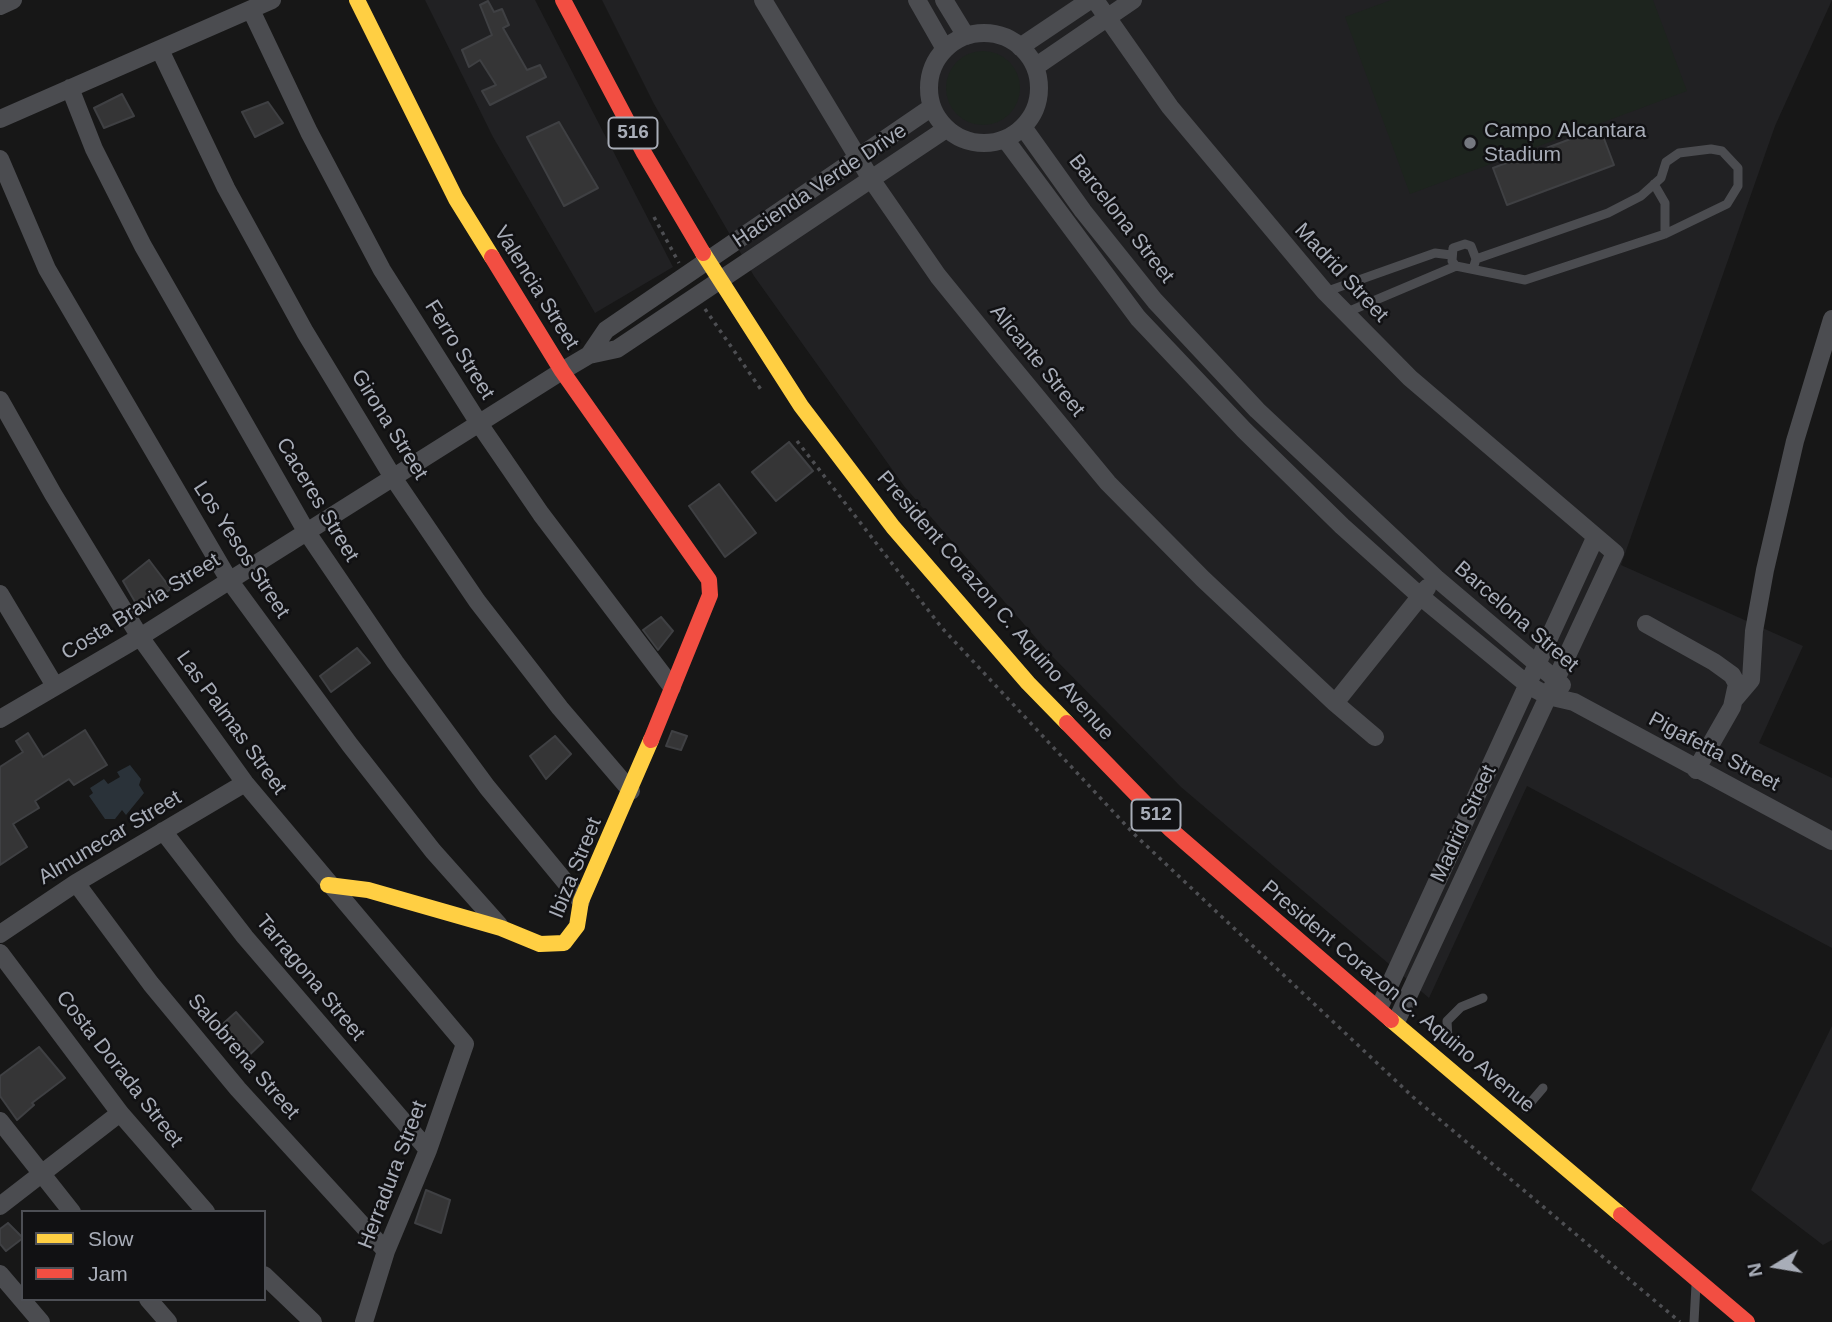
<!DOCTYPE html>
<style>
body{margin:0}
#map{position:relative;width:1832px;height:1322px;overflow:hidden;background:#171717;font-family:Arial,sans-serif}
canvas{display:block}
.legend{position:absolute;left:21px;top:1210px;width:245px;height:91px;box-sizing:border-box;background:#111113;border:2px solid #4d4f55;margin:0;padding:9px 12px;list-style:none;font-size:21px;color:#a8adb8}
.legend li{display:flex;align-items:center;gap:14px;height:35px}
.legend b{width:35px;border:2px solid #4d4f55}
.north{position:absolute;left:1741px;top:1231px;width:70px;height:70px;-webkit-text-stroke:5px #111113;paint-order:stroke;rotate:259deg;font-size:19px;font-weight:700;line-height:28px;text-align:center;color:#a8adb8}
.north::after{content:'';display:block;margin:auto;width:24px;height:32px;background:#a8adb8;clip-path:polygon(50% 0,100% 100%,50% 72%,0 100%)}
</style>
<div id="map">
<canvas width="1832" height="1322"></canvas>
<ul class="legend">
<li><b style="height:9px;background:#ffcf43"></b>Slow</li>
<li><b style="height:9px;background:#f24e42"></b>Jam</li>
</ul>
<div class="north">N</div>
</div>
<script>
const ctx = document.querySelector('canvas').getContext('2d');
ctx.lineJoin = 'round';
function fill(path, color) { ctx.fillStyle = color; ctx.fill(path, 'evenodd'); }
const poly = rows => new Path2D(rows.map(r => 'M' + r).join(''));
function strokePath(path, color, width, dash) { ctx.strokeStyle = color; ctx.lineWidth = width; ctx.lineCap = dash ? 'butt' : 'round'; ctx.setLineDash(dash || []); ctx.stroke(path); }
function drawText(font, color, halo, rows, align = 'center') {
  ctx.font = font + ' Arial,sans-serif'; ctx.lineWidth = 5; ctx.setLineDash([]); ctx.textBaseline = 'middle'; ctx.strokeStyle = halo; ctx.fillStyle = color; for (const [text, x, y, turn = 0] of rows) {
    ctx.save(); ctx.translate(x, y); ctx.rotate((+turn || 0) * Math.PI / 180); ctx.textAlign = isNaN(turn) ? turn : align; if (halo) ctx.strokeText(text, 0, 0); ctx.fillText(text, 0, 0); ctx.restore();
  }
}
fill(poly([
 [425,0,535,0,673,267,595,313,493,137],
 [602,0,1832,0,1775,126,1621,565,1803,646,1759,743,1832,778,1832,948,1527,786,1429,998,1181,787,1049,653,904,486,754,276,654,104],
 [1832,1026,1832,1240,1823,1245,1751,1190]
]), '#212123');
fill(poly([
 [1391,0,1653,0,1687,91,1410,194,1345,17],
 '946 88a37 37 0 1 1 74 0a37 37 0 1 1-74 0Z'
]), '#1d241e');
fill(poly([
 [130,765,141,779,139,785,144,793,126,815,122,810,115,819,105,819,89,796,93,793,90,788,104,779,108,784,120,777,117,772]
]), '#2a3239');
const building = poly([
 [488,1,494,12,502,9,509,25,503,28,527,70,540,65,546,77,490,105,482,91,496,85,480,60,469,67,462,50,492,35,480,5,488,1],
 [122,94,134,116,104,128,94,108,122,94],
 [268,102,283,123,255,137,242,112,268,102],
 [559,122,598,188,564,206,527,137,559,122],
 [1600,128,1614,165,1507,205,1493,168,1600,128],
 [789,442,813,471,776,501,752,472,789,442],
 [719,484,756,533,725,557,689,506,719,484],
 [149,560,171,589,138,607,123,581,149,560],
 [661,617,673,631,658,650,643,630,661,617],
 [357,648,370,663,331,692,320,676,357,648],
 [85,730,107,765,74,785,69,779,35,801,39,808,13,824,27,847,0,865,0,767,23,752,16,741,28,733,43,757,85,730],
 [672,731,687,736,681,750,666,746,672,731],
 [555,736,571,754,546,779,530,756,555,736],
 [236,1012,263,1042,243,1061,216,1030,236,1012],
 [39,1047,65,1078,32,1103,34,1105,17,1120,0,1096,0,1076,39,1047],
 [426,1190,450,1200,441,1233,415,1223,426,1190],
 [8,1223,23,1238,6,1251,0,1244,0,1229,8,1223]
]);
fill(building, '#353536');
strokePath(building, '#3f4043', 2);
strokePath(poly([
 [654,217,679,263],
 [705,309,762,391],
 [797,441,942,628,1134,834,1413,1097,1680,1322]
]), '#4d4e52', 3.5, [3.5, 5]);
strokePath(poly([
 [1654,184,1665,203,1665,234],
 [1473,269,1476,259,1471,246,1465,244,1453,248,1452,261,1456,266,1525,280,1665,234,1727,204,1738,186,1738,168,1722,151,1711,149,1679,153,1666,162,1661,178,1641,196,1608,213,1476,259],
 [1325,292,1435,253,1451,255],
 [1345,313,1456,266],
 [1448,1039,1447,1021,1461,1007,1483,998],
 [1525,1109,1543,1088],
 [1694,1322,1696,1285]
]), '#4b4c50', 9);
strokePath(poly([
 [763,0,871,179,938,276,1003,356,1108,483,1203,579,1335,703,1375,737],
 [917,0,945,49],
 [944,0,966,36],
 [1095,0,1170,107,1325,292,1410,378,1615,553,1396,1022],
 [0,6,13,0],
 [251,10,309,132,382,270,480,425,541,514,672,687],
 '929 88a55 55 0 1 1 110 0a55 55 0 1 1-110 0Z',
 [1020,47,1090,0],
 [160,50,226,188,305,332,394,479,477,601,560,708,631,791],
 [1035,67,1133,0],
 [70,88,94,149,143,246,306,531,395,662,487,787,581,901],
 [0,119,272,0],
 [1023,127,1083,211,1155,301,1257,410,1436,578,1562,685],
 [1005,139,1138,318,1244,430,1342,526,1420,596,1528,685,1548,696,1574,702,1832,841],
 [0,159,47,269,229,580,350,745,433,851,499,925],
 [589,355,606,330,932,107],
 [0,400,53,494,140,637,245,783,465,1044,428,1150,386,1251,364,1322],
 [0,594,55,686],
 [1646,624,1714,662,1732,675,1737,684,1732,707,1696,770],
 [1734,700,1751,680,1754,631,1765,570,1795,441,1832,319],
 [1335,703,1427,588],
 [0,719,140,637,562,371,589,355,617,349,946,129],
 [163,831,245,937,428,1150],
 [76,883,151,984,238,1089,386,1251],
 [0,934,76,883,245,783],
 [0,953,120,1113,206,1212],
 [1379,1008,1595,538],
 [0,1121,72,1212],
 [0,1206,120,1113],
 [0,1274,41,1322],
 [264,1275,313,1322],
 [148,1299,168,1322]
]), '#4b4c50', 18);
strokePath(poly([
 [357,0,456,199,492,257],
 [703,253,801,406,893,527,1028,683,1067,723],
 [328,885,368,890,501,928,540,944,564,943,577,926,581,901,651,740],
 [1391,1020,1621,1215]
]), '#ffcf43', 16);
strokePath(poly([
 [563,0,644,153,703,253],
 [492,257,562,371,709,580,710,595,651,740],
 [1067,723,1170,829,1391,1020],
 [1621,1215,1747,1322]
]), '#f24e42', 16);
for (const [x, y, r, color] of [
 [1470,143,7,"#757880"]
]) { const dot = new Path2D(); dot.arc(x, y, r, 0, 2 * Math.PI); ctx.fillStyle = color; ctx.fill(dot); strokePath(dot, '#111113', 2.5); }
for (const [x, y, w] of [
 [633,133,49],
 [1156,815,49]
]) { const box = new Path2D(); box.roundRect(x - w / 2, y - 15.5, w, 31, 5); ctx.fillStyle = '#111113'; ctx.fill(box); strokePath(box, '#a8adb8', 2); }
drawText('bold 19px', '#a8adb8', null, [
 ["516",633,133],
 ["512",1156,815]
]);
drawText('21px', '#a8adb8', '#111113', [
 ["Campo Alcantara",1484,131],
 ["Stadium",1484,155]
], 'left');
drawText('21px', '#a8adb8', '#111113', [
 ["Hacienda Verde Drive",820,186,-34],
 ["Barcelona Street",1121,219,52],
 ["Madrid Street",1341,273,47],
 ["Valencia Street",536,288,58],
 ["Ferro Street",459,350,58],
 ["Alicante Street",1037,361,51],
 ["Girona Street",389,425,58],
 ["Caceres Street",317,500,59],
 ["Los Yesos Street",241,550,57],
 ["President Corazon C. Aquino Avenue",995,606,49],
 ["Costa Bravia Street",141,607,-32],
 ["Barcelona Street",1516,617,41],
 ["Las Palmas Street",231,723,54],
 ["Pigafetta Street",1714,752,28],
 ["Madrid Street",1464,824,-65],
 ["Almunecar Street",110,838,-31],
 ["Ibiza Street",576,868,-68],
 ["Tarragona Street",310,978,50],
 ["President Corazon C. Aquino Avenue",1398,997,40],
 ["Salobrena Street",243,1057,49],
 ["Costa Dorada Street",119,1069,52],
 ["Herradura Street",393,1175,-69]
]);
</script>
